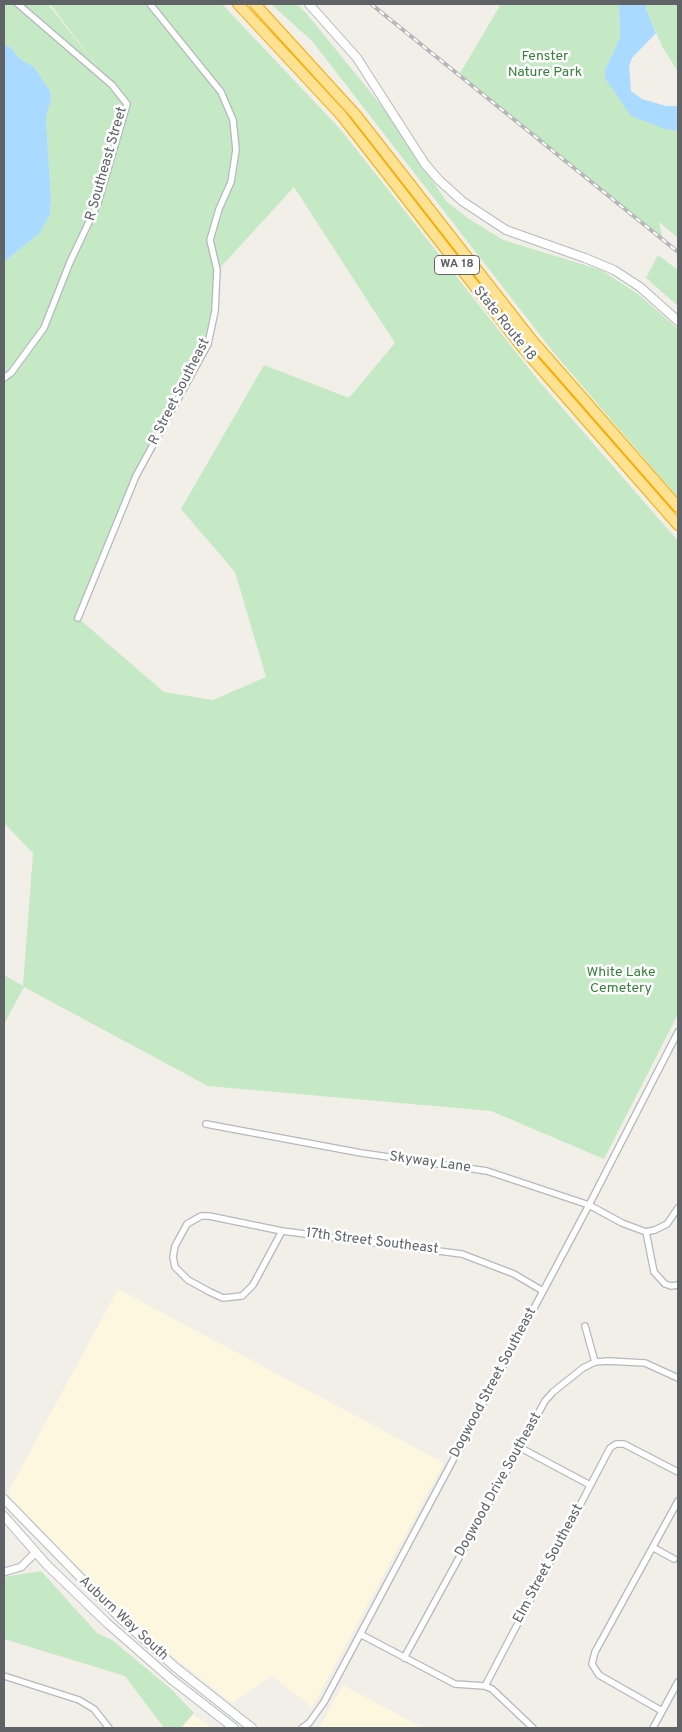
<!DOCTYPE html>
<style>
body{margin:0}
#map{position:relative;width:682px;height:1732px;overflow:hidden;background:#f1efe8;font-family:Overpass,sans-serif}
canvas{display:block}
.frame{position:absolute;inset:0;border:5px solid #5f6368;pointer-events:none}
</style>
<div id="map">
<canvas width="682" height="1732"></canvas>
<div class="frame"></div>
</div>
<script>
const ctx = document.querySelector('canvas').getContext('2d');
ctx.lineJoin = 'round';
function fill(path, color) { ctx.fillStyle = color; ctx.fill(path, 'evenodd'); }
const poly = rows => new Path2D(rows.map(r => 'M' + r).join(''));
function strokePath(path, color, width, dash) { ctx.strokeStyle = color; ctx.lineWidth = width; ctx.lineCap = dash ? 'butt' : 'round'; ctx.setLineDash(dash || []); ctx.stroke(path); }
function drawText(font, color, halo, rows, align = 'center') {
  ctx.font = font + ' Overpass,sans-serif'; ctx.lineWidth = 5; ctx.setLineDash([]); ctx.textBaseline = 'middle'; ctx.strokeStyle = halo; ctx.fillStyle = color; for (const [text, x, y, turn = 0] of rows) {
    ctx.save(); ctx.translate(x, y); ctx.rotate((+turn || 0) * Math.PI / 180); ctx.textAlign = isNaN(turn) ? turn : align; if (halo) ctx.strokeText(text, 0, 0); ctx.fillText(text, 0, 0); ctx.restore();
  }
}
fill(poly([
 [118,1289,444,1463,312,1707,272,1676,232,1703,175,1658,108,1598,7,1494],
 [343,1685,423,1728,319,1728],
 [193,1714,211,1728,181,1728]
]), '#fef7e0');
fill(poly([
 [4,4,48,4,104,75,50,4,222,4,341,130,538,380,678,541,678,1014,604,1159,491,1111,208,1086,24,987,4,1024,4,975,23,986,33,853,4,823,4,262,40,233,50,214,51,200,46,118,51,99,50,91,34,67,19,58,10,47,4,45],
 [294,187,395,343,349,398,264,365,181,509,235,572,266,677,213,700,164,692,78,618,136,476,208,344,215,311,218,270],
 [271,4,297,4,306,13,389,115,446,201,466,217,503,240,601,270,638,294,678,329,678,498,554,353,312,41],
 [501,4,619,4,620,38,605,70,665,129,678,131,678,238,659,222,663,240,459,75],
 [644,4,678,4,678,72,662,46],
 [658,255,678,270,678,306,646,278],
 [41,1571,97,1633,112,1640,171,1689,194,1713,181,1728,164,1728,125,1676,4,1639,4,1577]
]), '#c5e8c5');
fill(poly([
 [619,4,647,4,646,9,656,33,632,58,629,66,631,91,642,99,666,106,678,106,678,131,665,129,631,116,605,78,605,70,620,38],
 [4,44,10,47,19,58,34,67,50,91,51,99,46,118,51,200,50,214,40,233,4,262]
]), '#aadaff');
const minor = poly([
 [4,378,11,373,44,328,70,262,98,203,127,104,112,85,18,4],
 [78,618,136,476,208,344,215,311,217,270,210,240,219,209,231,182,236,150,233,120,221,92,150,4],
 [206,1124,361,1153,487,1171,589,1205,622,1223,646,1232,655,1230,667,1224,678,1208],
 [282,1231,253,1285,242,1296,223,1298,210,1292,188,1280,175,1267,173,1257,175,1246,187,1224,201,1216,209,1216,282,1231,462,1254,514,1274,543,1291],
 [646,1232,654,1272,665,1284,671,1286,678,1285],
 [585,1326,595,1362],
 [519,1447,590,1485],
 [654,1548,674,1559],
 [360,1634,455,1684,485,1686,492,1689,533,1728],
 [404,1658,545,1401,553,1392,583,1368,595,1362,608,1361,645,1363,678,1378],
 [4,1676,79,1700,94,1709,109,1728],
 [485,1686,610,1448,616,1444,624,1444,678,1472],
 [662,1711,599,1675,592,1664,595,1652,678,1501],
 [302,1728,309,1723,324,1702,589,1205,678,1032],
 [653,1728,678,1682]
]);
const tertiary = poly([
 [4,1572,21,1567,36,1552]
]);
const secondary = poly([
 [309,4,357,58,425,164,439,180,462,201,506,230,585,258,614,270,640,287,678,321],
 [4,1499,120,1618,175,1667,252,1728],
 [4,1516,47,1565,107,1623,171,1679,234,1728]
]);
const motorway = poly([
 [238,4,342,116,522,347,678,525],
 [255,4,356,115,531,339,678,507]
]);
strokePath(minor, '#b5b8bc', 8);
strokePath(tertiary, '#b5b8bc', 9);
strokePath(secondary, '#b6babf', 10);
strokePath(motorway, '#f9ab00', 12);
strokePath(minor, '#fff', 5.5);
strokePath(tertiary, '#fff', 7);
strokePath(secondary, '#fff', 8);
strokePath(motorway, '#fde293', 10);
const rail = poly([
 [371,4,678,252]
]);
strokePath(rail, '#b6b7b8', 4);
strokePath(rail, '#fff', 2, [5.5]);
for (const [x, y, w] of [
 [457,265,45]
]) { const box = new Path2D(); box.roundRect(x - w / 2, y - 9.5, w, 19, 4); ctx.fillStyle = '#fff'; ctx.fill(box); strokePath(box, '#5f6368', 1); }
drawText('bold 12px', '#5f6368', null, [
 ["WA 18",457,265]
]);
drawText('14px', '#348238', '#fff', [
 ["Fenster",545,57],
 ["Nature Park",545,73],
 ["White Lake",621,973],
 ["Cemetery",621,989]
]);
drawText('14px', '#5f6368', '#fff', [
 ["R Southeast Street",107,164,-74],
 ["State Route 18",504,324,51],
 ["R Street Southeast",180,392,-63],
 ["Skyway Lane",430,1163,8],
 ["17th Street Southeast",372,1242,7],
 ["Dogwood Street Southeast",494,1383,-62],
 ["Dogwood Drive Southeast",499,1485,-61],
 ["Elm Street Southeast",549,1564,-62],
 ["Auburn Way South",123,1619,43]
]);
</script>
